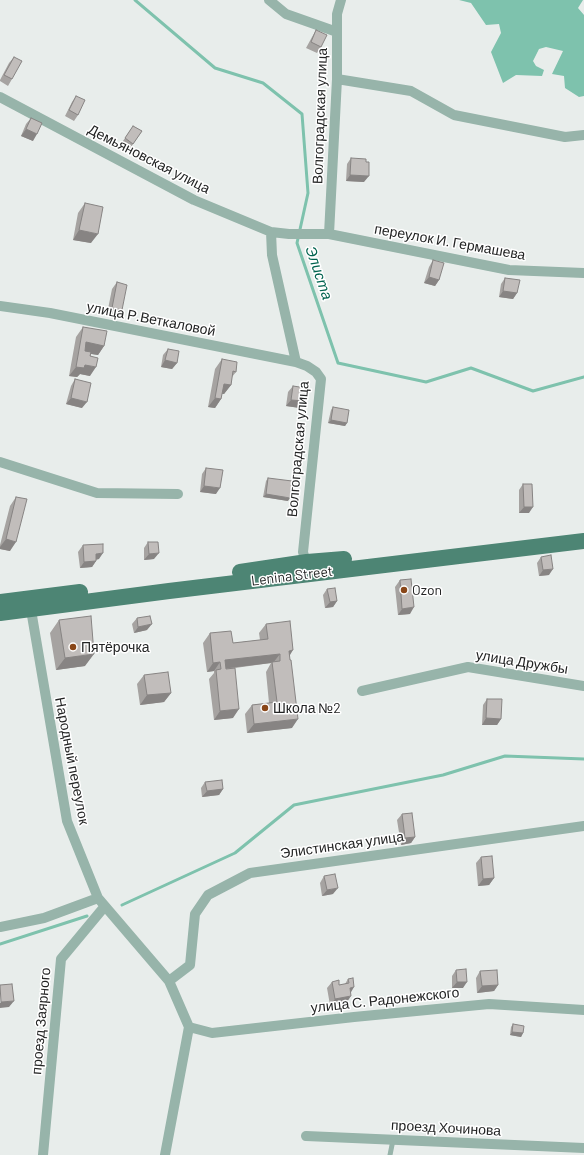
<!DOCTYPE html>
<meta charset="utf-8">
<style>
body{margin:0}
canvas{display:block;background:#e8edeb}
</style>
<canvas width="584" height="1155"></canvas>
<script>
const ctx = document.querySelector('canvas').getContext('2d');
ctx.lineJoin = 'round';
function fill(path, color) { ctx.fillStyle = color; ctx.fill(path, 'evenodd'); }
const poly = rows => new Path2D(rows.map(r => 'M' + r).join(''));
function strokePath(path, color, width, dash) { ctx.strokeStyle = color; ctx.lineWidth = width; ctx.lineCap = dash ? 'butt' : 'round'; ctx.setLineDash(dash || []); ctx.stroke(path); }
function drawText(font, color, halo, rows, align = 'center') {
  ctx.font = font + ' Barlow,sans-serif'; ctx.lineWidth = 3; ctx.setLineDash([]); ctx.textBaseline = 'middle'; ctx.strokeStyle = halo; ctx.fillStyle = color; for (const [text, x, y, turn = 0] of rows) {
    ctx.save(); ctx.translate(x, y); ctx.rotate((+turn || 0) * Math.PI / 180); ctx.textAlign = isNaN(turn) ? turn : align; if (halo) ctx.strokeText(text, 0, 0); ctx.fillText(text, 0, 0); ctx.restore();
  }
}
fill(poly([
 [459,0,583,0,578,8,584,15,584,96,579,97,565,88,564,76,552,74,563,51,546,47,539,49,533,61,536,66,544,70,542,76,516,75,503,83,491,52,501,33,499,24,486,25,471,3]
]), '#7ec2ad');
strokePath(poly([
 [135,0,215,68,263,83,302,114,308,193,297,243,338,363,426,382,471,368,533,391,584,377],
 [122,905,235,853,294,805,443,775,505,756,584,759],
 [0,944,87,916]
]), '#7ec2ad', 3);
strokePath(poly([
 [390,1155,393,1140]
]), '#97b4aa', 5);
strokePath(poly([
 [269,0,286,14,337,32],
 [337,79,411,91,454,115,565,137,584,135],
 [0,97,194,200,271,232,289,234,329,234,509,270,584,273],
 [271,232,272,255,296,362,307,366,316,372,321,379,303,552,307,566],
 [329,234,337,79,337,14,341,0],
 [0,306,50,313,296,362],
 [0,462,97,493,178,494],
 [30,604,67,821,98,898,169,981,189,1027,165,1155],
 [362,691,468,667,584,686],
 [0,927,44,918,98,898],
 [169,981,190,965,195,914,208,895,250,873,584,826],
 [189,1027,212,1033,354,1017,489,1004,584,1010],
 [306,1136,584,1148],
 [43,1155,61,959,105,906]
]), '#97b4aa', 10);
strokePath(poly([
 [240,572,307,562,344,559],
 [0,602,80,592],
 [0,613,169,591,584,541]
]), '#4d8574', 16);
fill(poly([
 [316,30,321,47,317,53,306,48,312,37],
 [14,57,12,79,8,86,0,81,0,80,9,63],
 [76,96,78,115,74,121,65,116,72,102],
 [31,118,33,141,21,136,26,124],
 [133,126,142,131,129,150,121,144],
 [351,158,364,182,346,181,347,164],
 [85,203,91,243,73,240,78,213],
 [433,260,439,280,435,286,424,283,429,267],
 [505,278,517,293,513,299,499,297,501,284],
 [117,282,122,310,118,316,107,314,112,289],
 [83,327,104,346,98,355,91,354,90,376,80,374,77,377,69,376,76,337],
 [168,349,177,363,172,369,161,367,163,355],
 [222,359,236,372,232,377,231,385,224,394,222,394,221,399,215,408,208,407,215,369],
 [75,379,82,408,66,404,71,386],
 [293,386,300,408,286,406,288,392],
 [333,407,347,423,345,426,328,423,331,410],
 [206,468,216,494,200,492,202,474],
 [268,478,288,501,263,497,266,481],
 [523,484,529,513,519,513,519,490],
 [16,497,10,551,0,549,0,545,10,506],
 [148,542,154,559,144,560,144,548],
 [83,545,99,559,96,560,96,561,92,567,80,568,78,552],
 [541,557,549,575,539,576,537,563],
 [400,580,410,614,398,615,395,587],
 [327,589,337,601,333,607,325,608,323,595],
 [137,618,147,630,134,633,132,624],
 [59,620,85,666,56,670,50,633],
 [266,624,289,656,292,728,247,733,245,714,252,705,269,703,266,672,271,663,235,668,233,718,214,720,209,679,214,673,214,671,207,672,203,643,210,633,233,643,260,640,259,633],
 [144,675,171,693,164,702,140,705,137,684],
 [487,699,501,719,497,725,482,725,483,705],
 [205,782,223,789,219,795,202,797,201,788],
 [402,814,415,837,411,843,401,845,397,820],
 [481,857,494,878,489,885,478,886,476,863],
 [324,876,333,894,322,896,320,883],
 [456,970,463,988,452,988,452,976],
 [480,971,498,985,494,991,477,993,476,978],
 [348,979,350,993,347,1002,330,1005,327,988,332,982,339,985,345,984],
 [513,1024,523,1033,521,1037,510,1035,511,1027]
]), '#a6a3a1');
fill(poly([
 [26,129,37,134,33,141,21,136],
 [350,175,369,176,364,182,346,181],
 [79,230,98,234,91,243,73,240],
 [429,277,439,280,435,286,424,283],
 [503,291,517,293,513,299,499,297],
 [112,308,122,310,118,316,107,314],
 [86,342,104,346,98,355,80,352],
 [165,360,177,363,172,369,161,367],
 [85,365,96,367,90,376,80,374,77,377,69,376,76,367],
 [224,384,231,385,224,394,218,393],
 [71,398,87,402,82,408,66,404],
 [215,398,221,399,215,408,208,407],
 [291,400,304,401,300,408,286,406],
 [331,420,347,423,345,426,328,423],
 [204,486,220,488,216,494,200,492],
 [266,494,290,498,288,501,263,497],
 [524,507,533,507,529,513,519,513],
 [6,539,16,542,10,551,0,549,0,547],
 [103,553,99,559,91,560,96,554],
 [159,553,154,559,144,560,149,554],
 [96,561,92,567,80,568,84,562],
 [553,569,549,575,539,576,543,570],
 [337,601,333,607,325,608,330,602],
 [414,607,410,614,398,615,402,609],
 [152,624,147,630,134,633,138,627],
 [293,650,287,660,289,651],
 [94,654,85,666,56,670,65,658],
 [280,654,273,663,272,662,271,663,221,669,225,660],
 [220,662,214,671,207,672,213,663],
 [171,693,164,702,140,705,147,695],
 [239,709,233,718,214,720,220,711],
 [486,718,501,719,497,725,482,725],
 [298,719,292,728,247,733,254,724],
 [223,789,219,795,202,797,207,791],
 [415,837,411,843,401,845,405,838],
 [494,878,489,885,478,886,483,879],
 [338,888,333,894,322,896,327,890],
 [457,982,467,982,463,988,452,988],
 [498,985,494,991,477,993,482,986],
 [354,987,350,994,350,988],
 [351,996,347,1002,330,1005,335,999],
 [14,1001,9,1007,0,1008,0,1003,1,1002],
 [512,1032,523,1033,521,1037,510,1035]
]), '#878483');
const building = poly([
 [316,30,327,35,321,47,311,42,316,30],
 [14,57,22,61,12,79,4,75,14,57],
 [76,96,85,100,78,115,69,110,76,96],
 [31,118,42,123,37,134,26,129,31,118],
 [133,126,142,131,133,144,125,138,133,126],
 [351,158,366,159,366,162,369,162,369,176,350,175,351,158],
 [85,203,103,207,98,234,79,230,85,203],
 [433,260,444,263,439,280,429,277,433,260],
 [505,278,520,280,517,293,503,291,505,278],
 [117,282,127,285,122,310,112,308,117,282],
 [83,327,107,331,104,346,86,342,85,351,91,352,90,356,98,358,96,367,85,365,84,368,76,367,83,327],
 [168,349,179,351,177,363,165,360,168,349],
 [222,359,237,362,236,372,233,371,231,385,224,384,221,399,215,398,222,359],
 [75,379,91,383,87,402,71,398,75,379],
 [293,386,306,388,304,401,291,400,293,386],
 [333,407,349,410,347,423,331,420,333,407],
 [206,468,223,470,220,488,204,486,206,468],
 [268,478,292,481,290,498,266,494,268,478],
 [523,484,532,484,533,507,524,507,523,484],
 [16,497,27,499,16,542,6,539,16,497],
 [148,542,158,542,159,553,149,554,148,542],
 [103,544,103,553,96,554,96,561,84,562,83,545,103,544],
 [551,555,553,569,543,570,541,557,551,555],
 [411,579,414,607,402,609,400,580,411,579],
 [335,588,337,601,330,602,327,589,335,588],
 [91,616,94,654,65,658,59,620,91,616],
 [150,616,152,624,138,627,137,618,150,616],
 [290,621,293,650,289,651,290,660,291,660,298,719,254,724,252,705,277,702,272,662,280,661,280,654,225,660,226,669,235,668,239,709,220,711,216,670,221,669,220,662,213,663,210,633,231,631,233,643,268,639,266,624,290,621],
 [168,672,171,693,147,695,144,675,168,672],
 [487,699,502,699,501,719,486,718,487,699],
 [222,780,223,789,207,791,205,782,222,780],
 [412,813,415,837,405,838,402,814,412,813],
 [492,856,494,878,483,879,481,857,492,856],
 [335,874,338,888,327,890,324,876,335,874],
 [466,969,467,982,457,982,456,970,466,969],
 [497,970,498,985,482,986,480,971,497,970],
 [353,978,354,987,350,988,351,996,335,999,332,982,339,980,339,985,349,983,348,979,353,978],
 [12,984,14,1001,1,1002,0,985,12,984],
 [513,1024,524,1026,523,1033,512,1032,513,1024]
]);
fill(building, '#c1bdbb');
strokePath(building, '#878483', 1);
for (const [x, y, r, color] of [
 [404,590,4,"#894618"],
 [73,647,4,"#894618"],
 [265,708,4,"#894618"]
]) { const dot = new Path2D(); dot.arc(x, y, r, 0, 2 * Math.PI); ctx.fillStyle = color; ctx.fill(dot); strokePath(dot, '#fff', 1.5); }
drawText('14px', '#232424', '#fff', [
 ["Волгоградская улица",320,116,-88],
 ["Демьяновская улица",149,159,27],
 ["переулок И. Гермашева",450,242,10],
 ["улица Р.Веткаловой",151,319,11],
 ["Волгоградская улица",298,449,-85],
 ["Lenina Street",292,576,-7],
 ["улица Дружбы",522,662,9],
 ["Народный переулок",72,761,79],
 ["Элистинская улица",342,845,-8],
 ["улица С. Радонежского",385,1000,-6],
 ["проезд Заярного",41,1021,-85],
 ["проезд Хочинова",446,1128,3]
]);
drawText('14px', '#232424', '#fff', [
 ["Ozon",412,590],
 ["Пятёрочка",81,647],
 ["Школа №2",273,708]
], 'left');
drawText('italic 15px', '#01634f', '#fff', [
 ["Элиста",319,273,71]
]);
</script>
